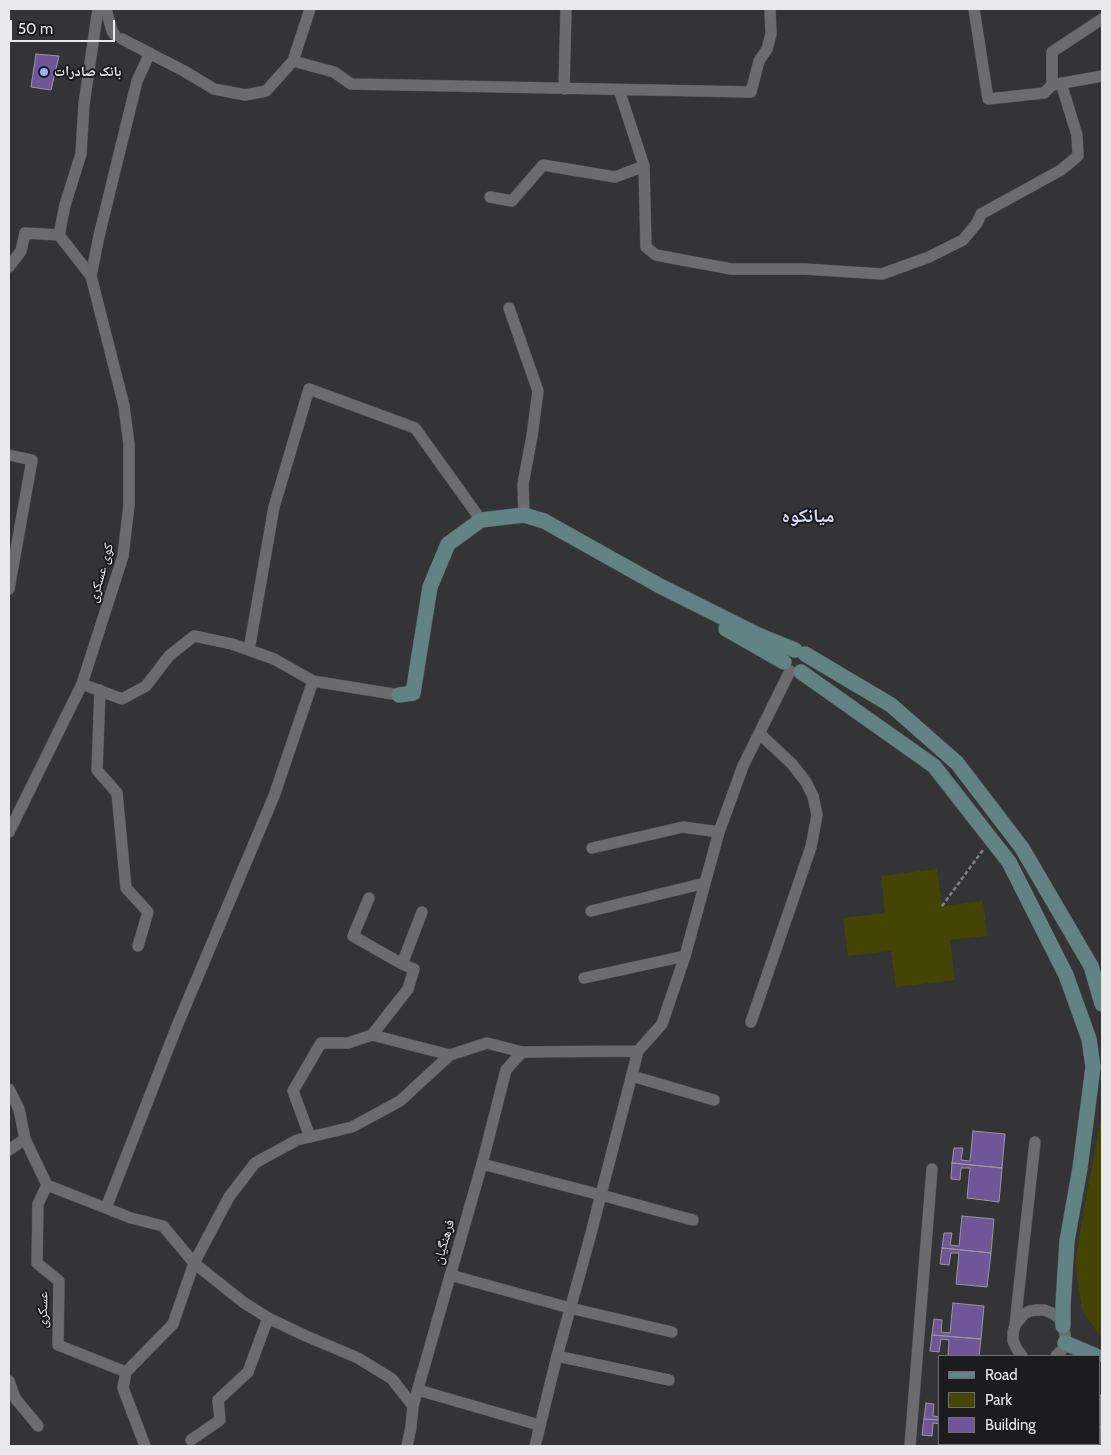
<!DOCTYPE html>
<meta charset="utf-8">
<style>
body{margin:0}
#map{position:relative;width:1111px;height:1455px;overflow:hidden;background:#343336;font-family:Cabin,sans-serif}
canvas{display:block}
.frame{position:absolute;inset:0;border:10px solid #e9e8ea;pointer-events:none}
.legend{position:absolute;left:938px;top:1355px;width:162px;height:90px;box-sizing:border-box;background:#1c1b1d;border:1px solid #6e6d6f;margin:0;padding:6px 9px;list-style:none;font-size:15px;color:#e9e8ea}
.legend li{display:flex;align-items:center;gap:10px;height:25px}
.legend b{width:25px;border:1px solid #6e6d6f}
.scale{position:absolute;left:10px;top:20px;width:105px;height:22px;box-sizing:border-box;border:2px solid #e9e8ea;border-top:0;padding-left:6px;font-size:15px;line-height:18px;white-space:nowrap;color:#e9e8ea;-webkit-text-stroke:4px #1c1b1d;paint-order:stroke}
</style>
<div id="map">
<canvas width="1111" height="1455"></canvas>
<div class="frame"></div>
<ul class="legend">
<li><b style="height:6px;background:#618384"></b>Road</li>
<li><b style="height:14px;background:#444505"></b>Park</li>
<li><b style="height:14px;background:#6e5698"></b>Building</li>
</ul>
<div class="scale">50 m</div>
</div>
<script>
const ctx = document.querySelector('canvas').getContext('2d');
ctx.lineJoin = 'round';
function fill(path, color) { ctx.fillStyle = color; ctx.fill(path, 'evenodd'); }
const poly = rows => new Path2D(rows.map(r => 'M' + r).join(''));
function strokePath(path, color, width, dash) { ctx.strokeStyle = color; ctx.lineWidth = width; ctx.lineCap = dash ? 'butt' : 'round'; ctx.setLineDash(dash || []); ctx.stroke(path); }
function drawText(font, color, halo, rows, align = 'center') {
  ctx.font = font + ' Cabin,"Noto Naskh Arabic",sans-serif'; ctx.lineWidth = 4; ctx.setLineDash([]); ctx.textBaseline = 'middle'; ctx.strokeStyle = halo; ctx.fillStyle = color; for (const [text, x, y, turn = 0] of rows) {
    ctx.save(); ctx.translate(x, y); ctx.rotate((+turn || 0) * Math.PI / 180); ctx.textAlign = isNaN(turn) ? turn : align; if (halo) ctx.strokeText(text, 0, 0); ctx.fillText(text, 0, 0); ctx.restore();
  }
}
fill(poly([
 [937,869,942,906,983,901,987,936,950,940,955,980,896,987,891,951,848,956,843,918,885,913,881,876],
 [1102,1111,1102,1339,1082,1310,1075,1260]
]), '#444505');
const building = poly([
 [36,54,59,56,51,90,31,87,36,54],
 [973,1131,1005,1134,1002,1168,952,1163,954,1148,963,1148,961,1160,970,1161,973,1131],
 [952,1163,1002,1168,999,1202,967,1198,970,1168,961,1168,960,1180,951,1179,952,1163],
 [962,1216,994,1219,991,1253,942,1248,944,1233,952,1233,950,1245,959,1246,962,1216],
 [942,1248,991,1253,987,1287,956,1284,959,1253,951,1253,949,1265,940,1264,942,1248],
 [953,1303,984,1306,981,1339,932,1335,934,1319,942,1320,941,1332,950,1333,953,1303],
 [932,1335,981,1339,979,1356,948,1356,949,1340,941,1339,939,1352,930,1351,932,1335],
 [1100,1395,1102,1396,1102,1428,1100,1427,1100,1395],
 [926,1403,934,1404,933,1416,940,1417,940,1420,924,1419,926,1403],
 [924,1419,940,1420,940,1424,933,1423,932,1436,922,1435,924,1419],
 [1100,1427,1102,1428,1102,1446,1095,1446,1096,1444,1100,1444,1100,1427],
 [940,1442,940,1444,971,1444,971,1446,939,1446,940,1442]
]);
fill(building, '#6e5698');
strokePath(building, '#99989c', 1);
const street = poly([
 [106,9,112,31,115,35],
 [974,9,988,99,1044,93,1052,85,1102,76],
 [122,39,184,71,214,89,245,95,266,91,293,61,310,9],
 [293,61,334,72,351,84,751,92,759,61,767,49,771,34,770,9],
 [1052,85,1052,52,1102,19],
 [564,89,566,9],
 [619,90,644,166,646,247,656,255,731,269,805,269,882,274,929,257,963,240,977,223,981,214,1061,170,1078,156,1077,135,1061,83],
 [490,197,512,201,543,165,615,177,644,166],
 [9,267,21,251,25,233,59,235],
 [91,276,99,236,137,81,150,53],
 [509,308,538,391,532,436,523,484,524,515],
 [9,455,32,460,9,589],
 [249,650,274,507,309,389,415,428,481,520],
 [82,684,122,699,146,686,169,656,194,636,232,644,274,659,313,681,399,695],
 [100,690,97,770,117,793,126,888,148,912,138,946],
 [9,832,82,684,123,556,129,505,129,444,124,406,91,276,59,235,65,205,81,154,84,104,98,9],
 [592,848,683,827,719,832],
 [369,898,353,936,402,964],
 [591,911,705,883],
 [584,978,685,956],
 [751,1022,811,847,817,815,813,796,806,782,792,764,760,734],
 [372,1035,408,989,414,969,402,964,422,912],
 [638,1051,662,1024,685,956,719,832,743,766,790,671],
 [632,1076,714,1100],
 [9,1089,19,1109,25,1139,47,1185,131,1218,163,1226,194,1263,243,1302,268,1318,306,1336,358,1358,392,1379,413,1406],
 [310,1137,293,1091,321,1043,348,1043,372,1035,450,1055],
 [9,1150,25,1139],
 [482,1164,601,1195,693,1220],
 [47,1185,38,1204,37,1263,59,1281,58,1345,126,1372],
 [106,1208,177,1026,274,796,313,681],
 [450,1275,570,1308,672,1332],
 [1015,1325,1035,1142],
 [557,1356,669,1380],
 [1022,1356,1017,1349,1013,1341,1013,1333,1015,1325,1024,1314,1030,1311,1037,1310,1044,1310,1052,1313,1059,1318,1063,1326,1065,1334,1065,1343,1062,1350,1056,1356],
 [9,1381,15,1398,38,1426],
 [418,1390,539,1425],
 [191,1440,220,1420,218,1400,248,1372,268,1318],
 [145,1446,123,1388,126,1372,173,1324,194,1263,229,1197,255,1163,297,1140,352,1127,400,1101,450,1055,487,1043,522,1052,638,1051,589,1241,557,1356,535,1446],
 [407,1446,411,1427,413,1406,482,1164,506,1070,522,1052],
 [910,1446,932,1169],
 [1007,1446,1007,1444],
 [1019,1446,1021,1444]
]);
const secondary = poly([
 [726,629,784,662],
 [805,654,891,705,957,763,1022,848,1091,966,1102,1004],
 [801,672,934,766,1009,862,1066,975,1089,1039,1093,1067,1080,1168,1067,1241,1063,1305,1063,1326],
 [399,695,413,693,430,587,448,544,481,520,524,515,544,521,660,586,758,635,795,650],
 [1065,1343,1096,1356]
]);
strokePath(street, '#515053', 12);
strokePath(secondary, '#515053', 16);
strokePath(poly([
 [942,906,983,850]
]), '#838284', 2.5, [4, 2.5]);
strokePath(street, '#6c6b6e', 11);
strokePath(secondary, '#618384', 15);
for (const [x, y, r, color] of [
 [44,72,5,"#97b6fd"]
]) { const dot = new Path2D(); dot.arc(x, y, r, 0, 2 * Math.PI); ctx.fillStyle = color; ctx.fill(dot); strokePath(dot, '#1c1b1d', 2); }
drawText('bold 14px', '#e9e8ea', '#1c1b1d', [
 ["بانک صادرات",54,72]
], 'left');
drawText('14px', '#e9e8ea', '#1c1b1d', [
 ["کوی عسکری",101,573,-74],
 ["فرهنگیان",444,1242,-74],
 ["عسکری",43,1310,-89]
]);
drawText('bold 19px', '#d2defa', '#1c1b1d', [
 ["میانکوه",808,516]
]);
</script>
